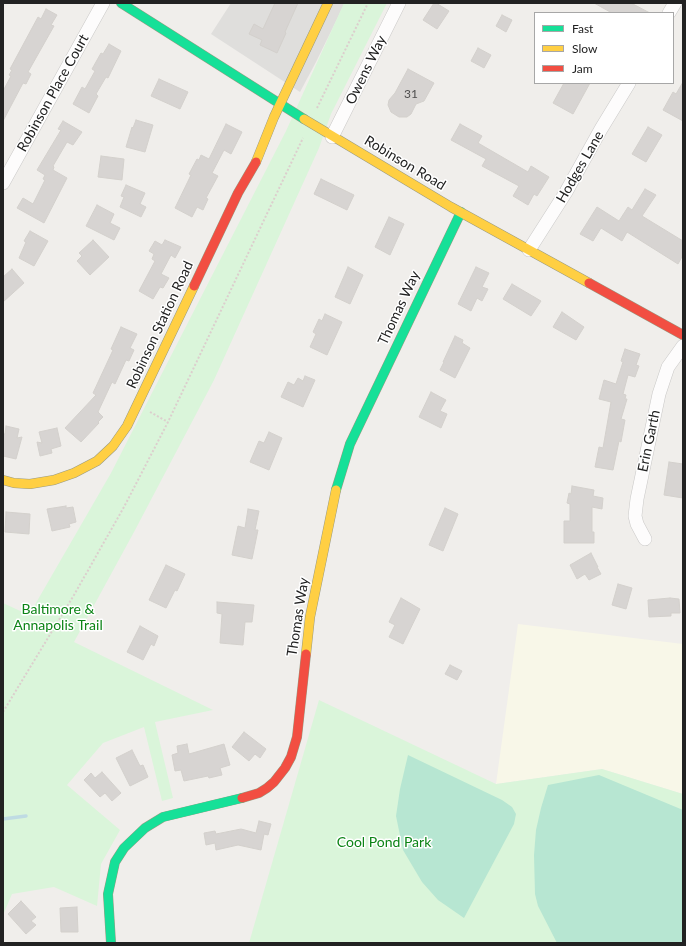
<!DOCTYPE html>
<style>
body{margin:0}
#map{position:relative;width:686px;height:946px;overflow:hidden;background:#f0eeeb;font-family:Lato,sans-serif}
canvas{display:block}
.frame{position:absolute;inset:0;border:4px solid #222;pointer-events:none}
.legend{position:absolute;left:534px;top:12px;width:140px;height:72px;box-sizing:border-box;background:#fff;border:1px solid #a7a7a7;margin:0;padding:5px 7px;list-style:none;font-size:12px;color:#222}
.legend li{display:flex;align-items:center;gap:8px;height:20px}
.legend b{width:20px;border:1px solid #a7a7a7}
</style>
<div id="map">
<canvas width="686" height="946"></canvas>
<div class="frame"></div>
<ul class="legend">
<li><b style="height:5px;background:#16e098"></b>Fast</li>
<li><b style="height:5px;background:#ffcf43"></b>Slow</li>
<li><b style="height:5px;background:#f24e42"></b>Jam</li>
</ul>
</div>
<script>
const ctx = document.querySelector('canvas').getContext('2d');
ctx.lineJoin = 'round';
function fill(path, color) { ctx.fillStyle = color; ctx.fill(path, 'evenodd'); }
const poly = rows => new Path2D(rows.map(r => 'M' + r).join(''));
function strokePath(path, color, width, dash) { ctx.strokeStyle = color; ctx.lineWidth = width; ctx.lineCap = dash ? 'butt' : 'round'; ctx.setLineDash(dash || []); ctx.stroke(path); }
function drawText(font, color, halo, rows, align = 'center') {
  ctx.font = font + ' Lato,sans-serif'; ctx.lineWidth = 3; ctx.setLineDash([]); ctx.textBaseline = 'middle'; ctx.strokeStyle = halo; ctx.fillStyle = color; for (const [text, x, y, turn = 0] of rows) {
    ctx.save(); ctx.translate(x, y); ctx.rotate((+turn || 0) * Math.PI / 180); ctx.textAlign = isNaN(turn) ? turn : align; if (halo) ctx.strokeText(text, 0, 0); ctx.fillText(text, 0, 0); ctx.restore();
  }
}
fill(poly([
 [231,3,345,3,316,62,300,92,211,34]
]), '#dfdedc');
fill(poly([
 [518,624,683,644,683,794,602,769,496,784]
]), '#f8f7e8');
fill(poly([
 [344,3,387,3,331,114,319,148,214,380,134,532,74,642,213,710,155,722,173,798,162,801,144,727,103,743,67,785,120,830,101,864,97,906,54,887,12,894,3,915,3,603,29,615,111,473,286,131],
 [319,700,496,784,602,769,683,794,683,943,249,943]
]), '#daf5da');
fill(poly([
 [408,755,502,800,512,807,516,814,514,824,464,918,438,900,422,882,403,850,396,816,400,789],
 [599,775,683,810,683,943,557,943,538,906,535,894,534,855,536,830,541,808,548,785]
]), '#b7e6d2');
strokePath(poly([
 [3,819,26,816]
]), '#bfdbe3', 3.5);
const building = poly([
 [275,3,298,3,285,32,286,33,277,53,260,45,262,40,249,34,254,24,263,29,275,3],
 [434,3,436,3,449,11,437,29,423,20,434,3],
 [594,3,631,3,650,13,612,13,594,3],
 [46,9,57,15,51,25,54,26,28,72,31,74,26,84,23,83,3,121,3,91,11,76,9,75,12,70,10,69,38,17,41,19,46,9],
 [502,15,512,20,506,32,496,26,502,15],
 [109,44,121,51,108,78,106,77,96,94,98,96,89,113,73,104,82,87,85,89,95,71,92,69,101,53,103,54,109,44],
 [478,48,491,55,484,68,471,61,478,48],
 [408,69,434,83,424,101,416,104,411,114,407,117,399,117,391,112,388,105,389,100,395,93,408,69],
 [159,79,188,92,180,109,151,96,159,79],
 [683,82,683,121,663,110,673,92,676,94,683,82],
 [564,83,590,83,573,114,553,103,564,83],
 [136,120,153,125,145,152,126,147,132,127,133,128,136,120],
 [63,121,82,132,73,145,67,142,53,166,54,167,53,170,67,178,44,223,17,208,23,198,33,204,45,180,43,179,45,175,37,170,61,130,58,129,63,121],
 [226,124,242,132,231,154,224,150,212,173,218,176,206,198,208,199,203,210,197,207,192,217,175,208,191,175,189,174,197,159,199,160,201,155,209,159,226,124],
 [460,124,482,136,478,143,528,172,531,166,549,177,537,196,534,194,528,205,513,196,519,186,482,166,486,159,451,140,460,124],
 [648,127,662,135,646,162,632,154,648,127],
 [101,156,124,159,122,180,98,177,101,156],
 [321,179,354,195,347,210,314,194,321,179],
 [126,185,145,193,140,204,146,207,141,217,120,207,124,197,121,196,126,185],
 [645,189,656,195,642,216,683,241,683,255,678,264,627,232,622,241,601,228,593,241,580,234,597,207,619,221,628,207,632,210,645,189],
 [97,205,114,214,110,223,120,228,114,240,86,226,97,205],
 [389,217,404,224,390,255,375,247,389,217],
 [30,231,48,241,34,266,19,258,26,242,24,241,30,231],
 [93,240,109,257,90,275,77,261,82,256,79,253,93,240],
 [165,240,181,247,175,258,171,255,161,274,169,278,163,288,160,287,153,299,139,291,155,261,152,259,154,254,149,251,155,241,162,245,165,240],
 [348,267,363,275,350,304,335,297,348,267],
 [476,267,489,273,482,287,488,289,482,301,477,298,471,311,458,304,476,267],
 [12,269,24,283,3,302,3,277,12,269],
 [512,284,541,301,531,316,503,299,512,284],
 [562,312,584,327,576,340,553,327,562,312],
 [325,314,342,322,327,355,310,347,316,334,313,332,319,319,322,321,325,314],
 [121,327,137,334,130,348,134,350,129,361,126,360,115,384,112,382,98,412,103,417,98,422,99,423,81,442,65,428,96,395,93,393,113,350,111,349,121,327],
 [455,336,463,340,462,343,470,348,455,378,440,370,444,362,443,362,455,336],
 [625,349,640,354,636,365,639,366,635,377,628,375,623,394,626,395,625,399,627,399,621,419,625,420,621,442,619,441,613,470,595,467,599,447,603,448,611,402,599,399,604,380,616,384,623,362,621,361,625,349],
 [305,376,315,380,303,407,281,397,288,382,294,385,298,378,303,381,305,376],
 [431,392,446,400,440,411,447,414,441,428,419,417,431,392],
 [6,426,19,429,17,438,22,437,16,459,3,456,3,434,5,434,6,426],
 [57,428,61,446,51,449,52,453,40,456,37,442,42,443,39,432,57,428],
 [269,432,282,438,269,470,250,462,259,441,264,443,269,432],
 [669,462,683,464,683,498,664,495,669,462],
 [572,486,594,490,593,496,603,498,602,509,592,507,592,532,594,532,594,543,564,543,564,521,570,521,570,504,567,503,569,493,571,494,572,486],
 [66,506,66,508,73,507,76,522,69,524,70,527,52,531,47,509,66,506],
 [445,508,458,514,443,551,429,545,445,508],
 [248,509,259,511,255,530,258,530,252,559,232,555,238,526,245,528,248,509],
 [6,512,30,514,29,534,5,532,6,512],
 [591,553,598,567,597,567,601,574,589,580,585,574,577,579,570,565,591,553],
 [166,565,185,574,177,591,175,590,166,608,149,600,166,565],
 [618,584,632,588,626,609,612,605,618,584],
 [401,598,420,609,403,644,389,637,395,625,389,622,401,598],
 [670,598,679,599,680,613,671,613,671,616,649,617,648,600,670,598],
 [217,602,254,605,252,622,245,622,243,645,220,643,222,614,217,613,217,602],
 [140,626,158,636,154,646,151,644,143,660,127,652,140,626],
 [450,665,462,671,457,680,445,674,450,665],
 [244,732,266,749,260,758,255,754,249,761,232,747,244,732],
 [187,744,189,754,224,744,230,765,220,768,222,775,209,778,208,776,184,781,181,770,175,771,172,755,178,753,177,746,187,744],
 [132,750,140,766,143,765,148,777,130,786,116,758,132,750],
 [102,772,121,793,112,801,105,793,100,797,84,780,91,773,95,778,102,772],
 [259,821,271,824,268,835,264,834,261,850,238,845,216,850,215,843,206,845,204,833,215,831,216,834,241,829,256,833,259,821],
 [21,901,36,917,31,921,36,925,26,934,8,914,21,901],
 [77,907,78,932,61,932,60,908,77,907]
]);
fill(building, '#d7d4d2');
strokePath(building, '#d3d0cc', 1);
const street = poly([
 [669,13,675,3],
 [332,137,399,3],
 [3,183,103,3],
 [529,250,566,192,601,129,629,83],
 [645,539,637,524,635,516,637,499,659,394,668,367,683,346]
]);
const fast = poly([
 [121,3,304,119],
 [336,490,350,444,461,212],
 [111,943,108,894,115,862,124,848,145,828,163,817,242,798]
]);
const slow = poly([
 [304,119,451,207,589,283],
 [256,162,274,117,328,3],
 [3,480,14,483,30,484,54,480,74,473,97,461,113,446,127,426,194,286],
 [306,654,310,617,336,490]
]);
const jam = poly([
 [589,283,683,335],
 [194,286,238,193,256,162],
 [242,798,259,793,267,788,274,782,285,768,291,757,297,737,306,654]
]);
strokePath(street, '#c9c8c7', 14);
strokePath(fast, '#999a82', 10);
strokePath(slow, '#999a82', 10);
strokePath(jam, '#999a82', 10);
strokePath(poly([
 [317,108,368,3],
 [150,412,168,422],
 [3,712,74,595,124,507,168,422,303,138]
]), '#dccecd', 2, [2, 2]);
strokePath(street, '#fdfcfc', 13);
strokePath(fast, '#16e098', 9);
strokePath(slow, '#ffcf43', 9);
strokePath(jam, '#f24e42', 9);
drawText('12px', '#4f4e4e', null, [
 ["31",411,94]
]);
drawText('14px', '#222', '#fff', [
 ["Owens Way",366,70,-64],
 ["Robinson Place Court",53,93,-61],
 ["Robinson Road",405,163,31],
 ["Hodges Lane",580,167,-60],
 ["Thomas Way",399,308,-65],
 ["Robinson Station Road",160,325,-65],
 ["Erin Garth",649,441,-78],
 ["Thomas Way",298,617,-81]
]);
drawText('14px', '#0c8416', '#fff', [
 ["Baltimore &",58,609],
 ["Annapolis Trail",58,625],
 ["Cool Pond Park",384,842]
]);
</script>
